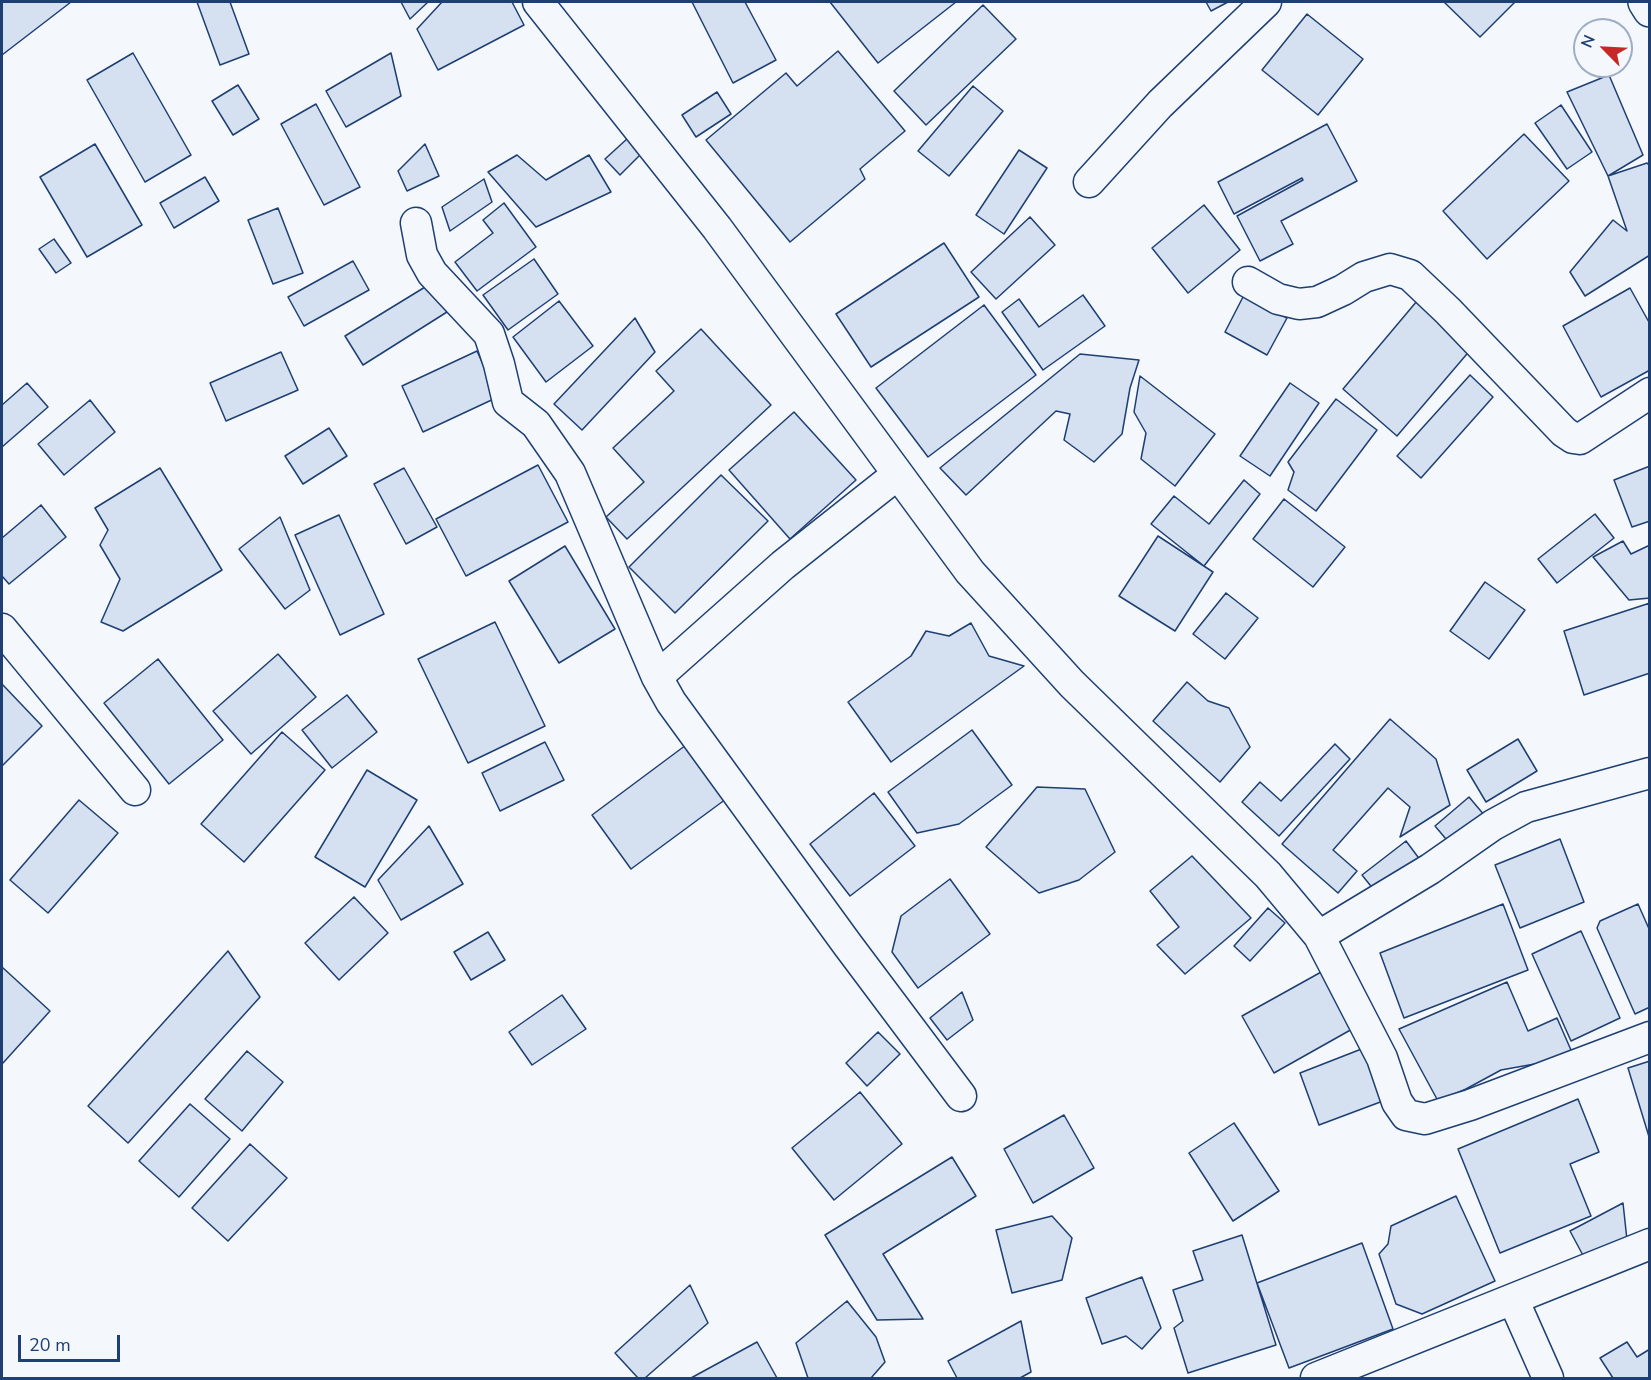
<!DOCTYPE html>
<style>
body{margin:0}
#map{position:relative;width:1651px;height:1380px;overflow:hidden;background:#f4f7fb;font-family:"Nunito Sans",sans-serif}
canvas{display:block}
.frame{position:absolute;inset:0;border:3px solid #1d3f73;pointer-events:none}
.north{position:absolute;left:1573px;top:18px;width:60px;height:60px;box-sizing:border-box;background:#f4f7fb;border:2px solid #9eadc5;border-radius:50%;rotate:294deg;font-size:16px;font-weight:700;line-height:24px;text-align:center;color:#1d3f73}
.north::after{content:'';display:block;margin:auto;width:21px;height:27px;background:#c62828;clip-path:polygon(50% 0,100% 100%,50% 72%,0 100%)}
.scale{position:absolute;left:18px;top:1335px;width:102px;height:27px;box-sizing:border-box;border:3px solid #1d3f73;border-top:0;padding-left:8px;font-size:18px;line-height:21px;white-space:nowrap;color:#1d3f73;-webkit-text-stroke:4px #f4f7fb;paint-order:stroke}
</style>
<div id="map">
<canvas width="1651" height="1380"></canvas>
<div class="frame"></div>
<div class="north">N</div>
<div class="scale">20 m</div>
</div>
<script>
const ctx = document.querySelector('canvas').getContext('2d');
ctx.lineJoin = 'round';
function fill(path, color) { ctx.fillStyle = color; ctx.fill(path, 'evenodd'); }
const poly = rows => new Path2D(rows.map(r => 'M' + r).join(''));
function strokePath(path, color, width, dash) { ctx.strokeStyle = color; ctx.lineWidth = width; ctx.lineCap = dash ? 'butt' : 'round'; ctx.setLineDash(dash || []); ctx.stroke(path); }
const building = poly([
 [2,2,71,2,2,55,2,2],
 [197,2,230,2,249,54,220,65,197,2],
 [401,2,428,2,410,19,401,2],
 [442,2,512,2,524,25,438,70,417,29,442,2],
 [692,2,745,2,776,60,733,83,692,2],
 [830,2,956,2,878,63,830,2],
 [1206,2,1228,2,1211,11,1206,2],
 [1444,2,1515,2,1480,37,1444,2],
 [983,5,1016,39,926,125,894,91,983,5],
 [1307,14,1363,59,1318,115,1262,70,1307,14],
 [838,51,905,131,860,169,865,179,790,242,706,140,786,73,797,86,838,51],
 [133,53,191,155,145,182,87,80,133,53],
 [391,53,401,96,346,127,326,91,391,53],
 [1609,75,1643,155,1608,176,1567,92,1609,75],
 [238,85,259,119,233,135,212,101,238,85],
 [973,86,1003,111,949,176,918,151,973,86],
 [717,92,731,114,696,137,682,115,717,92],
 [316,104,360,187,324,205,281,124,316,104],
 [1561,105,1592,152,1567,169,1535,123,1561,105],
 [1327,124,1357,181,1281,221,1293,244,1260,261,1237,216,1303,180,1302,178,1234,214,1218,182,1327,124],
 [1524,134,1569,181,1487,259,1443,211,1524,134],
 [628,138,642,153,620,175,605,159,628,138],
 [95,144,142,225,87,257,40,177,95,144],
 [425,144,439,176,407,191,398,171,425,144],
 [1019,150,1047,168,1004,234,976,215,1019,150],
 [517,155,546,180,589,155,611,192,536,227,488,172,517,155],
 [1647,163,1650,166,1650,255,1585,296,1570,272,1613,220,1627,231,1608,176,1647,163],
 [205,177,219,201,174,228,160,203,205,177],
 [484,179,492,202,450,231,442,207,484,179],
 [504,203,536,247,477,291,455,262,493,233,483,220,504,203],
 [1204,205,1240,250,1188,293,1152,248,1204,205],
 [278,208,303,273,273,284,248,220,278,208],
 [1030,217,1055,245,996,299,971,272,1030,217],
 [54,239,71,263,56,273,39,249,54,239],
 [944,243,979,297,871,367,836,314,944,243],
 [534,259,558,294,508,330,483,295,534,259],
 [353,261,369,290,304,326,288,297,353,261],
 [430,284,447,312,363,365,345,336,430,284],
 [1630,288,1650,324,1650,370,1601,397,1563,326,1630,288],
 [1083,295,1105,326,1043,370,1002,312,1019,299,1039,327,1083,295],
 [1244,295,1287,318,1267,355,1225,332,1244,295],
 [559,301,593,346,546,382,513,337,559,301],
 [1417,301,1472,348,1397,436,1343,389,1417,301],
 [984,305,1036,375,928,457,876,388,984,305],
 [635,318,655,352,582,430,554,404,635,318],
 [701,329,771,405,627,539,606,517,644,482,613,448,674,391,656,371,701,329],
 [477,351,498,397,423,432,402,386,477,351],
 [281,352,298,390,226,421,210,383,281,352],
 [1080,354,1139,360,1130,388,1122,434,1094,462,1064,440,1070,414,1056,411,966,495,940,468,1080,354],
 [1470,375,1493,397,1421,478,1397,456,1470,375],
 [1140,376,1215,434,1175,486,1141,459,1146,433,1134,412,1140,376],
 [27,383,48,407,2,447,2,405,27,383],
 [1290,383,1319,403,1270,476,1240,456,1290,383],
 [1336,399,1377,430,1316,511,1288,490,1294,472,1288,462,1336,399],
 [90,400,115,432,64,475,38,444,90,400],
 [794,412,856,480,790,539,729,470,794,412],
 [329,428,347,456,303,484,285,456,329,428],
 [538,465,568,522,466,576,436,519,538,465],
 [1650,466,1650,521,1632,527,1614,480,1650,466],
 [160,468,222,570,123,631,101,622,120,579,100,545,108,530,95,508,160,468],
 [404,468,437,527,406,544,374,484,404,468],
 [721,475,768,521,675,613,629,567,721,475],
 [1244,480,1260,494,1204,566,1151,524,1174,496,1209,524,1244,480],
 [1284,499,1345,547,1313,587,1253,539,1284,499],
 [41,505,66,537,9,584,2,576,2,538,41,505],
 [1595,514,1614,538,1557,583,1538,559,1595,514],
 [339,515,384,614,340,635,295,535,339,515],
 [280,517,310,590,285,609,239,549,280,517],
 [1158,536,1213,572,1175,631,1119,596,1158,536],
 [1623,541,1631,554,1650,545,1650,598,1629,600,1593,557,1623,541],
 [565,546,615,629,559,663,509,581,565,546],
 [1485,582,1525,610,1489,659,1450,631,1485,582],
 [1226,593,1258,618,1225,659,1193,634,1226,593],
 [1650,603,1650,673,1584,695,1564,631,1650,603],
 [495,622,545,726,468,763,418,659,495,622],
 [971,623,989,656,1024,666,891,762,848,702,911,656,926,631,949,636,971,623],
 [278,654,316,697,251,754,213,711,278,654],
 [158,659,223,740,169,784,104,703,158,659],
 [1187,682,1208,701,1229,708,1250,747,1220,782,1153,721,1187,682],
 [2,684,42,726,2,766,2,684],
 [347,695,377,732,332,768,302,730,347,695],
 [1390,719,1436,759,1450,805,1400,837,1410,807,1388,788,1333,850,1357,871,1338,893,1282,844,1390,719],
 [972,730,1012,785,959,824,917,833,888,792,972,730],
 [282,732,325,770,244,862,201,824,282,732],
 [1518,739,1537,771,1486,802,1467,770,1518,739],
 [545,742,564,780,500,811,482,773,545,742],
 [1335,744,1350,759,1279,836,1242,802,1260,782,1281,801,1335,744],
 [686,745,726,799,631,869,592,815,686,745],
 [367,770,417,800,365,887,315,857,367,770],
 [1037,787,1085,789,1115,852,1079,880,1039,893,986,847,1037,787],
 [874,793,915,846,850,896,810,844,874,793],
 [1469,797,1485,816,1451,845,1435,826,1469,797],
 [79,800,118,833,48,913,10,880,79,800],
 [429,826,463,884,401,920,378,880,429,826],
 [1560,839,1584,902,1520,928,1495,865,1560,839],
 [1406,841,1421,861,1378,895,1362,875,1406,841],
 [1192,856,1251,918,1185,974,1157,945,1179,927,1150,891,1192,856],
 [950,879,990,934,918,988,892,952,901,916,950,879],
 [354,897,388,933,339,980,305,943,354,897],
 [1503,904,1528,970,1404,1018,1380,953,1503,904],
 [1638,904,1650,931,1650,1007,1635,1014,1597,928,1600,921,1638,904],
 [1268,908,1285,923,1250,961,1234,946,1268,908],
 [1581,931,1620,1018,1571,1041,1532,954,1581,931],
 [488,932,505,960,471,980,454,952,488,932],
 [228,951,260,997,128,1143,88,1106,228,951],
 [2,967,50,1011,3,1063,2,1061,2,967],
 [1323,971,1354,1028,1274,1073,1242,1016,1323,971],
 [1507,982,1528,1031,1557,1018,1574,1057,1501,1070,1466,1089,1438,1101,1399,1029,1507,982],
 [962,992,973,1020,947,1040,930,1018,962,992],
 [562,995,586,1029,532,1065,509,1032,562,995],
 [878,1032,900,1054,867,1086,846,1063,878,1032],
 [1364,1048,1383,1101,1319,1125,1300,1073,1364,1048],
 [247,1051,283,1082,242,1131,205,1099,247,1051],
 [1650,1061,1650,1140,1628,1068,1650,1061],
 [860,1092,902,1144,834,1200,792,1148,860,1092],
 [1578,1099,1599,1152,1570,1164,1591,1216,1500,1253,1458,1149,1578,1099],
 [190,1104,230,1139,179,1197,139,1161,190,1104],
 [1064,1115,1094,1168,1033,1203,1004,1149,1064,1115],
 [1234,1123,1279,1191,1233,1221,1189,1153,1234,1123],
 [250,1144,287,1178,228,1241,192,1208,250,1144],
 [952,1157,976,1196,883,1254,923,1319,877,1320,825,1235,952,1157],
 [1456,1196,1495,1281,1422,1314,1396,1304,1379,1254,1388,1244,1391,1226,1456,1196],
 [1623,1203,1627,1240,1586,1261,1570,1231,1623,1203],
 [1052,1216,1072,1238,1062,1280,1012,1293,996,1230,1052,1216],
 [1242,1235,1276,1345,1188,1373,1174,1328,1183,1321,1173,1290,1203,1280,1193,1251,1242,1235],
 [1362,1243,1393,1329,1289,1368,1257,1283,1362,1243],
 [1142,1277,1161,1328,1142,1349,1126,1336,1102,1344,1086,1298,1142,1277],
 [690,1285,708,1323,645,1378,638,1378,615,1353,690,1285],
 [847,1301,876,1337,885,1362,871,1378,808,1378,796,1343,847,1301],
 [1021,1321,1031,1372,1020,1378,957,1378,948,1361,1021,1321],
 [757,1342,777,1378,691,1378,757,1342],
 [1627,1342,1637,1357,1650,1349,1650,1378,1613,1378,1600,1358,1627,1342]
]);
fill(building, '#d5e0f0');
strokePath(building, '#1d3f73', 1.5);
const minor = poly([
 [538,2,717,228,970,572,1072,684,1268,875,1319,936,1382,1058,1397,1102,1406,1115,1425,1119,1470,1105,1650,1037],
 [1089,182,1160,104,1266,2],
 [416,223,422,255,432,273,489,334,499,364,508,402,536,424,570,473,657,677,671,702,847,944,961,1096],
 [1248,282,1278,299,1299,304,1317,302,1343,290,1364,277,1390,269,1410,275,1448,311,1564,432,1573,438,1580,439,1650,393],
 [2,629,135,790],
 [657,677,783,565,898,474],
 [1319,936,1430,869,1493,825,1526,807,1650,773],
 [1513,1299,1548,1378],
 [1316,1378,1650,1244]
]);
const primary = poly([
 [1645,2,1650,10]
]);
strokePath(minor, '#1d3f73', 33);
strokePath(primary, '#1d3f73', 36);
strokePath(minor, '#f4f7fb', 30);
strokePath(primary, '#f4f7fb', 33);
</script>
